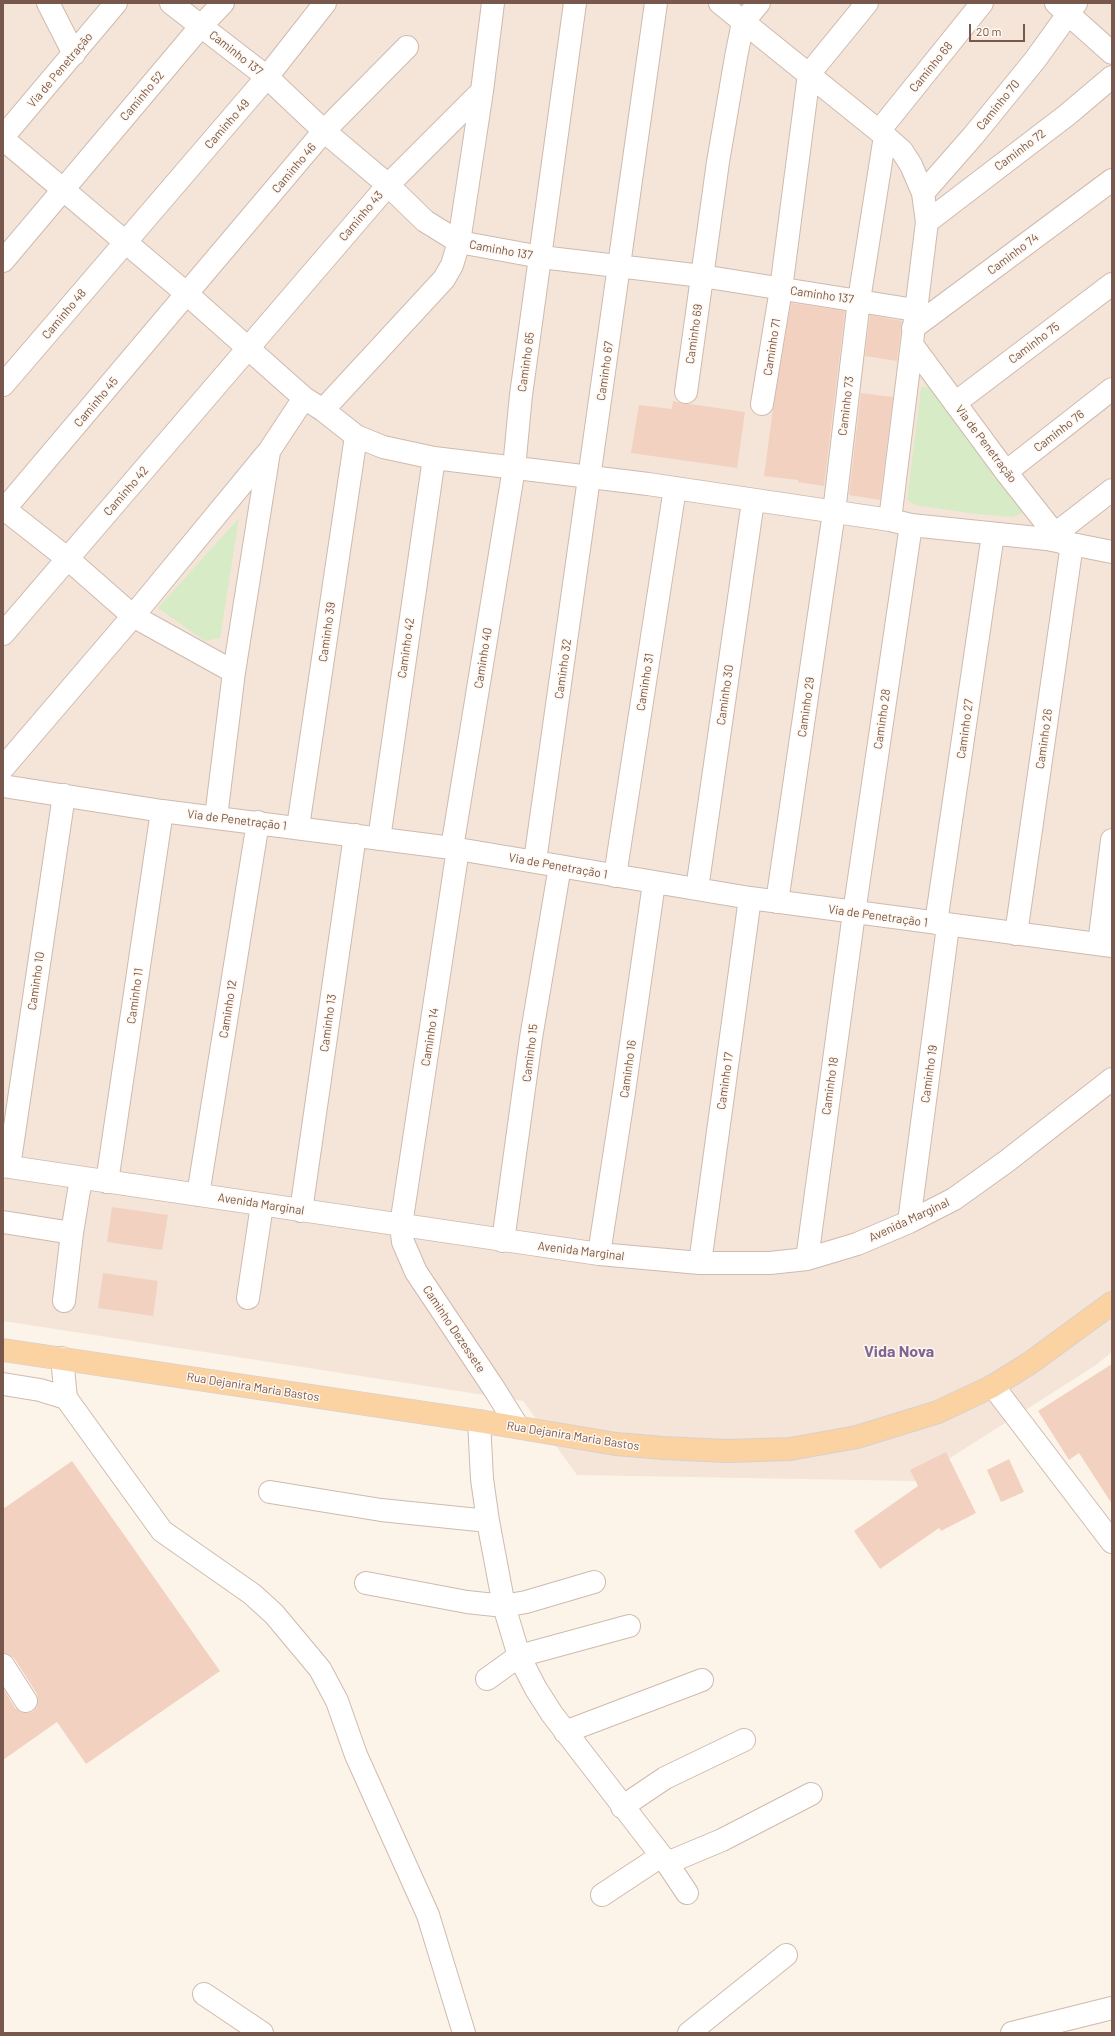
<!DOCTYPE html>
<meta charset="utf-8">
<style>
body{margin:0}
#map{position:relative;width:1115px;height:2036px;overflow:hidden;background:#fdf4e9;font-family:Barlow,sans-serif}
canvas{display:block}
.frame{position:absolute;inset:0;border:4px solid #78584c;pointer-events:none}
.scale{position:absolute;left:969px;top:24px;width:56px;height:18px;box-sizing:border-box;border:2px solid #78584c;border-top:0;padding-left:5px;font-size:12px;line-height:14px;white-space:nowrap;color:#78584c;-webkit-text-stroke:3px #fff8f0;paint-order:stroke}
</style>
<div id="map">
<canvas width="1115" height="2036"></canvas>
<div class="frame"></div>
<div class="scale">20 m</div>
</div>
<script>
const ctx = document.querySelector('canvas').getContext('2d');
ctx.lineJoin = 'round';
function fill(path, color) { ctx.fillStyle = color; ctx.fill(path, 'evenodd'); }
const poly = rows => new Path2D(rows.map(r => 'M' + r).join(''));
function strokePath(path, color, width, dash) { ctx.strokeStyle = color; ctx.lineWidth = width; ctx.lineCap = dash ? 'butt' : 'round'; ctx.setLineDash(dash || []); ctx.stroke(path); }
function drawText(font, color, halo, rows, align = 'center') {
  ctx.font = font + ' Barlow,sans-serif'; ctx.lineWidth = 3; ctx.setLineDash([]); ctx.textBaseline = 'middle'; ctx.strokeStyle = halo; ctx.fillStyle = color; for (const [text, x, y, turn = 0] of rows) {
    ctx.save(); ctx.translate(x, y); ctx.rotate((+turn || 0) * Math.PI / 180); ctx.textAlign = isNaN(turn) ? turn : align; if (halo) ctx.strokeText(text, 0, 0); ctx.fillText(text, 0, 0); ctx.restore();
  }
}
fill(poly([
 [3,3,1112,3,1112,1352,1096,1365,914,1481,577,1475,523,1401,3,1321]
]), '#f4e5d8');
fill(poly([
 [930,386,1023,505,1023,513,1012,517,976,514,915,505,907,500,921,388],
 [239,518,220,638,205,641,158,608]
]), '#d8ebc7');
fill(poly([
 [791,303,845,311,824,486,798,482,798,480,764,476,773,409],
 [870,315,902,321,897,361,865,356],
 [861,393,893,397,880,500,849,495],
 [673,401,684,404,690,404,745,412,737,468,631,453,639,405,672,409],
 [112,1207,168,1215,162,1250,107,1242],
 [103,1273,158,1281,153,1316,98,1308],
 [1112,1364,1112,1504,1079,1453,1069,1460,1038,1411],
 [946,1452,976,1513,941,1531,939,1528,880,1569,854,1531,918,1486,910,1470],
 [1009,1459,1024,1492,1001,1502,987,1470],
 [72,1461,220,1671,86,1764,57,1722,3,1760,3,1688,15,1708,21,1712,27,1713,32,1712,37,1707,38,1701,37,1694,14,1658,9,1654,3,1653,3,1509]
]), '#f2d1c1');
const minor = poly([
 [48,3,74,54],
 [171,3,267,77,324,131,388,185,425,221,459,242,541,257,702,276,915,310],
 [720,3,885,136,902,151,911,165,923,193,927,222,890,520],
 [1056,3,1112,53],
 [879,131,982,3],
 [3,137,116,3],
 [3,139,187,294,304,398,323,410,356,436,383,447,434,458,648,484,890,520,911,525,1047,539,1112,552],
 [923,193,973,136,1035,60,1076,3],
 [927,222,1067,115,1112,77],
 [3,261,201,26,223,3],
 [913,328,1112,180],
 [913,346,1006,472,1061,542],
 [3,385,267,77,325,3],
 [686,392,718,162,736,57,743,22,759,3],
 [955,403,1112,284],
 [762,404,781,289,809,74,867,3],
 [323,410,444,279,452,265,459,242,482,91,493,3],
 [1006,472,1112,389],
 [3,508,68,559,133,616,234,672],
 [3,511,324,131,407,47],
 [1055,534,1112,490],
 [3,634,388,185,482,91],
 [3,768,133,616,269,451,304,398],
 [3,786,162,811,452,848,750,898,1112,946],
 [216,817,234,672,269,452],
 [298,827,356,436],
 [379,839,434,458],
 [452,848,514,468,521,395,575,3],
 [458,849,401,1225,403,1242,416,1272,493,1387,518,1427],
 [535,861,656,3],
 [615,876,675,488],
 [697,889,753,501],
 [777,902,834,512,859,300,885,136],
 [936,923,993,534],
 [1016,934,1072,544],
 [1099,944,1112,840],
 [3,1166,599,1254,700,1263,770,1263,807,1259,857,1244,909,1222,954,1199,1007,1161,1112,1079],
 [9,1167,64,795],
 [107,1182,162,811],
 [198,1195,258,822],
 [301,1211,355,835],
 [3,1222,72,1233],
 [909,1222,948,926],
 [503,1241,531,1038,560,866],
 [599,1254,624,1092,654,883],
 [807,1259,854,913,911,525],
 [700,1263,750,898],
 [248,1298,262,1205],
 [64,1301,72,1233,81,1178],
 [62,1358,66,1398],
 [3,1384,40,1390,66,1398,162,1531,252,1594,274,1614,320,1669,337,1701,356,1755,428,1915,464,2033],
 [993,1386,1112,1542],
 [479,1421,482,1479,488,1521,504,1606,519,1656,536,1689,552,1714,667,1863,687,1893],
 [270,1492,381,1510,488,1521],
 [366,1583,467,1602,504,1606,526,1602,594,1582],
 [3,1665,26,1701],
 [487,1679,519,1656,629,1626],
 [565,1732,702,1680],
 [622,1807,665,1778,744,1740],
 [667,1863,722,1840,811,1794],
 [602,1895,661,1856],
 [204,1994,262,2033],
 [689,2033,786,1955],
 [1012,2033,1112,2008]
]);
const major = poly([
 [3,1350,479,1421,616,1444,663,1448,727,1451,790,1449,857,1437,938,1412,993,1386,1030,1363,1112,1303]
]);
strokePath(minor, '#cfbaae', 24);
strokePath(major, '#d9d0cd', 24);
strokePath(minor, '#fff', 22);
strokePath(major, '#fbd3a3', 22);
drawText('12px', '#78584c', '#fff8f0', [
 ["Caminho 137",236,53,38],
 ["Caminho 68",931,67,-51],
 ["Via de Penetração",60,70,-50],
 ["Caminho 52",142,96,-50],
 ["Caminho 70",998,105,-51],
 ["Caminho 49",227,124,-49],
 ["Caminho 72",1020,150,-37],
 ["Caminho 46",294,168,-50],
 ["Caminho 43",361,216,-50],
 ["Caminho 137",501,250,10],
 ["Caminho 74",1013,254,-37],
 ["Caminho 137",822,295,8],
 ["Caminho 48",64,314,-50],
 ["Caminho 69",694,334,-82],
 ["Caminho 75",1034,343,-37],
 ["Caminho 71",772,347,-81],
 ["Caminho 65",526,362,-82],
 ["Caminho 67",605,371,-82],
 ["Caminho 45",96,402,-50],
 ["Caminho 73",846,406,-83],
 ["Caminho 76",1059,431,-38],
 ["Via de Penetração",986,444,53],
 ["Caminho 42",126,491,-49],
 ["Caminho 39",327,632,-82],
 ["Caminho 42",406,648,-82],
 ["Caminho 40",483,658,-81],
 ["Caminho 32",563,669,-82],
 ["Caminho 31",645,682,-81],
 ["Caminho 30",725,695,-82],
 ["Caminho 29",806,707,-82],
 ["Caminho 28",882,719,-82],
 ["Caminho 27",965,729,-82],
 ["Caminho 26",1044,739,-82],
 ["Via de Penetração 1",237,820,7],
 ["Via de Penetração 1",558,866,10],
 ["Via de Penetração 1",878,916,8],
 ["Caminho 10",36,981,-82],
 ["Caminho 11",135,996,-82],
 ["Caminho 12",228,1009,-81],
 ["Caminho 13",328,1023,-82],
 ["Caminho 14",430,1037,-81],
 ["Caminho 15",530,1053,-83],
 ["Caminho 16",628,1069,-82],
 ["Caminho 19",929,1074,-82],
 ["Caminho 17",725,1081,-82],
 ["Caminho 18",830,1086,-82],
 ["Avenida Marginal",261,1204,9],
 ["Avenida Marginal",909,1220,-25],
 ["Avenida Marginal",581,1251,7],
 ["Caminho Dezessete",454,1329,56],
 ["Rua Dejanira Maria Bastos",253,1387,9],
 ["Rua Dejanira Maria Bastos",573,1436,9]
]);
drawText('bold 16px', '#806494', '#fff8f0', [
 ["Vida Nova",899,1352]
]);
</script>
